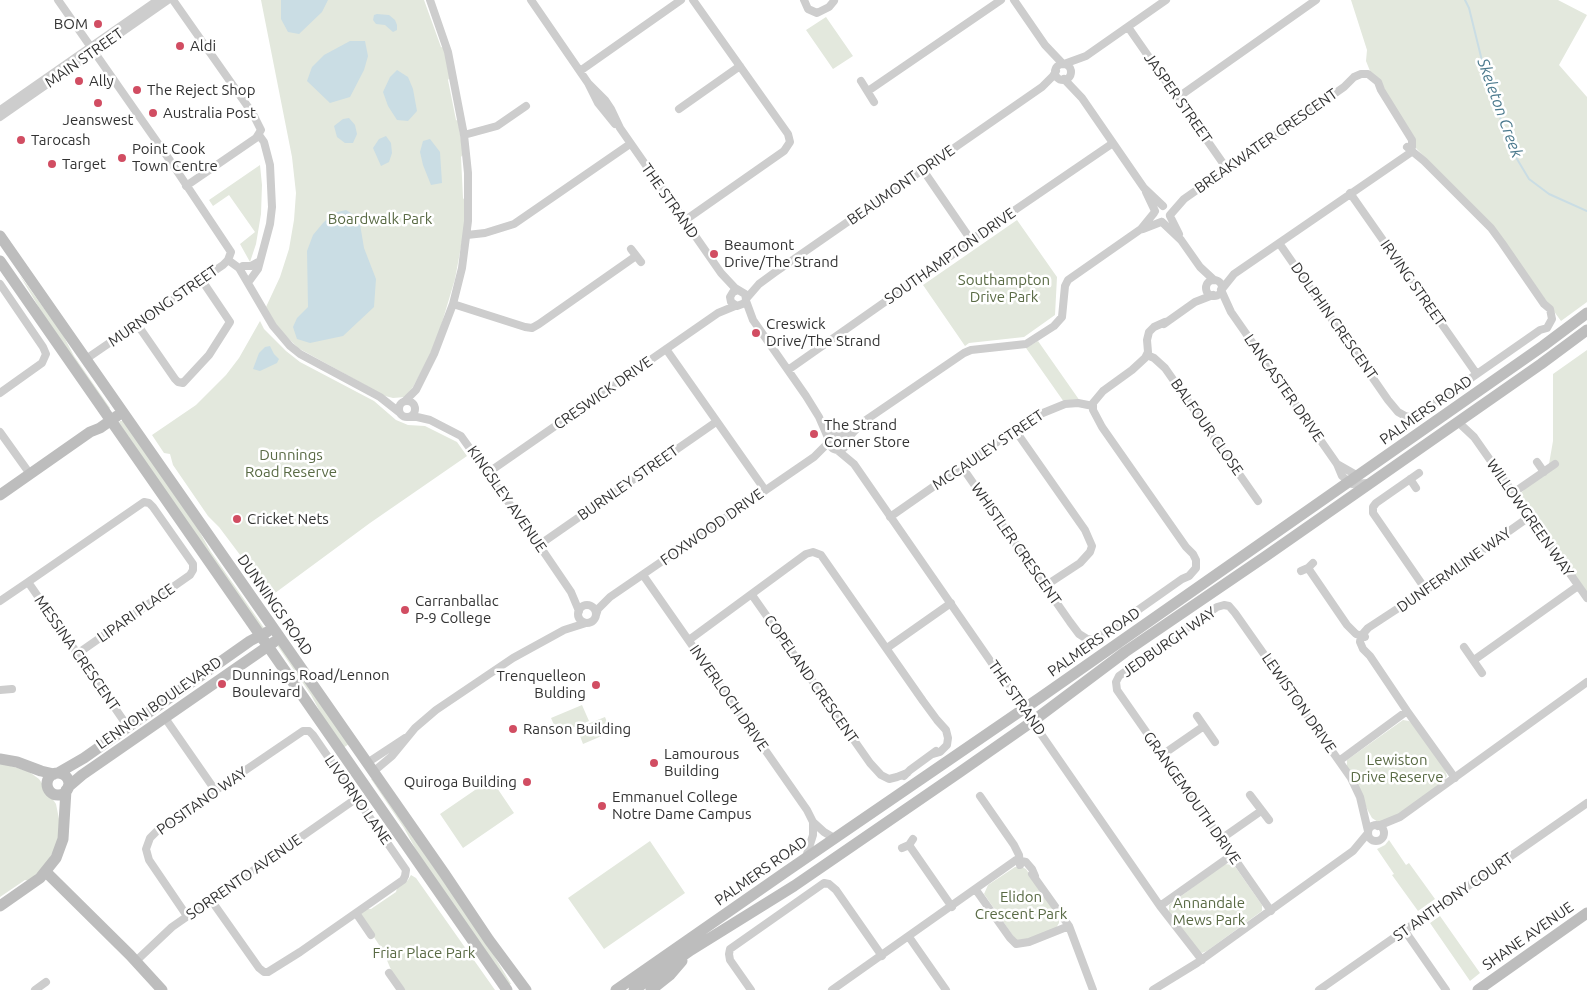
<!DOCTYPE html>
<style>
body{margin:0}
canvas{display:block;background:#fff}
</style>
<canvas width="1587" height="990"></canvas>
<script>
const ctx = document.querySelector('canvas').getContext('2d');
ctx.lineJoin = 'round';
function fill(path, color) { ctx.fillStyle = color; ctx.fill(path, 'evenodd'); }
const poly = rows => new Path2D(rows.map(r => 'M' + r).join(''));
function strokePath(path, color, width, dash) { ctx.strokeStyle = color; ctx.lineWidth = width; ctx.lineCap = dash ? 'butt' : 'round'; ctx.setLineDash(dash || []); ctx.stroke(path); }
function drawText(font, color, halo, rows, align = 'center') {
  ctx.font = font + ' Ubuntu,sans-serif'; ctx.lineWidth = 5; ctx.setLineDash([]); ctx.textBaseline = 'middle'; ctx.strokeStyle = halo; ctx.fillStyle = color; for (const [text, x, y, turn = 0] of rows) {
    ctx.save(); ctx.translate(x, y); ctx.rotate((+turn || 0) * Math.PI / 180); ctx.textAlign = isNaN(turn) ? turn : align; if (halo) ctx.strokeText(text, 0, 0); ctx.fillText(text, 0, 0); ctx.restore();
  }
}
fill(poly([
 [261,0,424,0,441,47,444,48,450,77,448,80,456,120,458,121,463,154,461,157,463,198,465,201,465,225,455,279,435,346,413,387,405,397,393,398,385,396,298,348,278,328,266,307,280,277,289,249,294,220,296,193,292,157],
 [1351,0,1558,0,1587,15,1559,65,1587,97,1587,302,1561,321,1496,232,1413,145,1370,71,1366,61,1367,50],
 [826,17,853,56,833,69,806,30],
 [260,165,262,185,261,214,256,244,250,262,240,244,255,232,229,195,213,206,209,200],
 [1017,220,1057,277,1055,315,1024,337,969,343,965,346,923,285],
 [19,274,62,333,74,356,110,408,109,409,60,343],
 [260,321,264,329,286,351,300,362,374,401,396,420,408,425,425,426,457,442,467,456,370,523,271,596,219,527,208,516,173,465,170,454,164,453,152,435,196,405,226,375,239,358],
 [1038,341,1080,401,1064,402,1026,348],
 [1587,350,1587,593,1521,498,1521,493,1549,464,1553,441,1553,374],
 [120,421,123,421,198,529,211,552,264,628,260,628,119,423],
 [278,643,349,744,343,748,326,723,311,695,277,645],
 [582,705,589,721,558,734,551,718],
 [605,717,611,732,583,744,577,728],
 [1403,720,1409,721,1413,724,1445,770,1447,776,1444,781,1397,816,1378,822,1372,818,1367,809,1361,792,1347,767,1347,760],
 [0,763,28,771,39,779,56,804,60,824,58,842,46,865,29,881,25,880,0,897],
 [371,779,372,779,486,942,511,984,508,985,421,859,404,828],
 [491,779,514,813,463,848,440,814],
 [1389,840,1406,865,1409,863,1435,899,1418,911,1392,875,1394,874,1377,849,1385,845],
 [650,841,685,893,604,949,568,898],
 [1224,864,1234,865,1262,905,1262,911,1207,951,1202,953,1195,948,1169,912,1169,905],
 [1015,867,1022,867,1026,869,1059,918,1059,923,1056,928,1025,940,1016,940,984,894,988,885],
 [411,875,416,878,495,990,405,990,392,972,383,951,359,914,367,909,371,909,396,892,397,888,408,880],
 [1440,916,1480,973,1470,981,1430,923]
]), '#e3e8dd');
fill(poly([
 [281,0,328,0,322,12,299,34,288,32,281,19],
 [377,14,389,15,395,20,397,25,397,30,393,32,385,25,376,24,373,20,374,15],
 [350,41,365,41,368,56,364,70,350,97,330,103,307,81,312,67,324,55],
 [397,70,408,77,413,89,417,111,408,121,397,120,388,106,383,92,390,77],
 [349,118,355,125,357,134,353,143,345,143,337,137,334,126,343,119],
 [386,136,391,143,392,153,389,162,381,166,373,148,379,139],
 [430,139,440,152,442,183,431,185,423,165,420,152,423,141],
 [346,210,359,218,364,248,376,279,374,307,343,336,310,343,297,339,293,327,297,318,308,307,307,251,313,235,323,223,333,213],
 [270,346,274,354,279,359,277,363,260,371,253,369,259,353,265,347]
]), '#cadde4');
strokePath(poly([
 [1465,0,1469,8,1486,77,1511,149,1529,179,1549,194,1587,211]
]), '#cadde4', 2);
strokePath(poly([
 [58,0,169,159,231,252,228,260,223,265,86,359],
 [173,0,253,114,261,130,256,138,186,186],
 [531,0,588,83,598,103,615,124],
 [804,0,808,9,817,13,829,7,834,1],
 [1014,0,1045,45,1063,64],
 [1128,27,1227,169],
 [1064,64,1086,56,1166,0],
 '1055 72a8 8 0 1 1 16 0a8 8 0 1 1-16 0Z',
 [580,71,681,0],
 [1064,79,1082,98,1144,188,1163,206],
 [861,81,874,102],
 [588,83,605,100,611,109,620,128,721,273,735,288,745,294,746,299,745,303,737,306,731,302,730,297,733,292,738,290],
 [868,91,1001,0],
 [1177,98,1316,0],
 [679,109,740,66],
 [0,110,158,0],
 [0,117,168,0],
 [464,135,497,126,526,106],
 [923,170,971,240],
 [1146,192,1155,211],
 [1350,193,1476,373],
 [1170,215,1184,199,1344,87,1354,77,1361,74,1368,74,1378,82,1381,90,1412,140,1412,147,1410,153,1234,274,1222,289],
 [1170,216,1179,234],
 [684,221,784,151,790,142,788,134,693,0],
 [1162,222,1181,240,1200,267,1214,280],
 [1143,229,1161,222],
 [467,235,485,233,514,224,630,144],
 [1279,243,1388,400,1398,412,1407,417,1413,416,1431,406,1540,330,1547,328,1552,319,1550,309,1544,304,1502,243,1491,228,1424,161,1407,147],
 [631,249,641,262],
 [228,260,239,268,273,326,290,346,300,354,380,397,399,412],
 [243,266,251,266,260,261],
 [250,280,258,269,270,224,272,207,270,165,264,142,259,135],
 '1206 288a8 8 0 1 1 16 0a8 8 0 1 1-16 0Z',
 [0,284,43,347,46,354,42,363,0,393],
 [1221,290,1231,312,1337,464,1342,476,1352,484,1368,483],
 [746,299,759,284,774,273,1042,87,1053,76,1056,71],
 [746,301,753,320,806,396,819,417,829,440],
 [453,304,525,327,532,328,539,324,636,256],
 [137,324,175,379,178,382,183,383,209,355,230,322,201,279],
 [1164,324,1195,302,1213,295],
 [666,349,765,490],
 [1147,355,1154,358,1165,368,1258,501],
 [788,370,966,245,971,240,1113,143],
 '399 409a8 8 0 1 1 16 0a8 8 0 1 1-16 0Z',
 [405,401,416,390,434,354,453,304,462,268,468,221,468,173,464,135,448,52,430,0],
 [410,417,417,417,430,420,461,436,539,545,571,592,579,611],
 [1458,422,1474,437,1587,598],
 [1015,430,1085,530,1092,546,1090,552,1080,563,1045,586],
 [0,432,30,474],
 '829 441a9 9 0 1 1 18 0a9 9 0 1 1-18 0Z',
 [846,440,863,422,964,353,971,350,1026,344,1054,326,1062,317,1065,286,1068,280,1141,229,1154,213],
 [836,449,854,464,1160,906,1202,960],
 [1537,462,1544,472],
 [1337,464,1358,476],
 [962,467,1070,622,1079,634,1087,639,1093,640,1111,629,1182,579,1189,576,1196,568,1196,560,1193,554,1186,547,1102,427,1093,410,1093,403,1103,391,1132,370,1145,358,1148,352,1147,340,1149,332,1154,327,1165,322],
 [489,472,718,313,735,306],
 [1419,473,1376,503,1373,507,1373,513,1426,590],
 [1410,479,1416,488],
 [1513,493,1555,464],
 [890,517,1033,417,1065,404,1078,403,1093,406],
 [539,545,716,422],
 [1308,568,1347,625,1356,634,1365,637],
 [1301,571,1308,568,1313,563],
 [643,575,807,810,813,822,824,832,834,838],
 [28,582,144,502,149,503,153,507,193,564,193,570,190,575,77,654],
 [752,595,870,763,881,775,889,779,897,777,907,773],
 [0,601,28,582,128,727],
 '578 614a9 9 0 1 1 18 0a9 9 0 1 1-18 0Z',
 [596,615,598,609,610,597,814,457,829,442],
 [689,640,806,554,813,552,821,555,923,701,937,720,946,730,948,738,947,745,940,752,933,754],
 [1464,647,1482,673],
 [887,648,951,603],
 [1474,660,1578,586],
 [0,690,12,689],
 [1197,716,1215,742],
 [165,718,215,790],
 [1162,755,1204,726],
 [1339,761,1407,711],
 [367,763,405,738],
 [373,772,392,756,415,728,436,710,513,658,564,630,586,623],
 [904,776,910,770,936,751],
 [1455,778,1407,711,1370,656,1363,649,1360,642,1361,636,1368,628,1426,590,1529,517],
 [1250,795,1269,820],
 [980,796,1014,845,1019,855,1020,865],
 '1368 833a8 8 0 1 1 16 0a8 8 0 1 1-16 0Z',
 [1378,826,1400,817,1587,682],
 [1221,839,1261,811],
 [909,845,952,907],
 [902,848,909,845,913,839],
 [806,857,813,835,813,822],
 [1032,874,1069,926,1093,990],
 [976,890,1010,938,1016,944,1029,942,1069,926],
 [1160,906,1232,855],
 [1271,911,1117,690,1116,682,1119,676,1217,607,1224,605,1229,606,1235,613,1351,778,1360,797,1368,831],
 [356,913,371,935],
 [187,916,149,860,146,849,150,838,159,829,303,731,309,731,313,735,406,870,405,876,403,880,300,952,268,972,264,972,259,968,211,900],
 [1405,931,1446,990],
 [909,937,946,990],
 [136,961,172,927,357,798],
 [389,973,401,990],
 [35,990,46,982],
 [751,990,730,960,729,954,730,949,824,883,829,884,836,890,882,956],
 [832,990,1016,860,1026,862,1032,869,1035,876],
 [1153,990,1197,963,1353,851,1368,833],
 [1319,990,1587,803]
]), '#cdcdcd', 8);
strokePath(poly([
 [0,236,444,873,489,940,526,990],
 [0,261,507,990],
 [0,495,90,432,100,428,117,416],
 [0,759,17,762,41,771,54,774],
 [58,773,84,758,250,641,267,632],
 '47 784a11 11 0 1 1 22 0a11 11 0 1 1-22 0Z',
 [68,787,82,775,274,642],
 [46,872,130,955,162,990],
 [0,906,40,878,56,858,63,839,66,790],
 [616,990,787,871,1041,697,1543,346,1587,313],
 [634,990,691,950,794,886,960,772,1033,721,1125,652,1266,556,1541,364,1587,330],
 [651,990,670,975,682,961],
 [1478,990,1587,913]
]), '#bdbdbd', 11);
for (const [x, y, r, color] of [
 [98,24,5,"#d14d62"],
 [180,46,5,"#d14d62"],
 [79,81,5,"#d14d62"],
 [137,90,5,"#d14d62"],
 [98,103,5,"#d14d62"],
 [153,113,5,"#d14d62"],
 [21,140,5,"#d14d62"],
 [122,158,5,"#d14d62"],
 [52,164,5,"#d14d62"],
 [714,254,5,"#d14d62"],
 [756,333,5,"#d14d62"],
 [814,434,5,"#d14d62"],
 [237,519,5,"#d14d62"],
 [405,610,5,"#d14d62"],
 [222,684,5,"#d14d62"],
 [596,685,5,"#d14d62"],
 [513,729,5,"#d14d62"],
 [654,763,5,"#d14d62"],
 [527,782,5,"#d14d62"],
 [602,806,5,"#d14d62"]
]) { const dot = new Path2D(); dot.arc(x, y, r, 0, 2 * Math.PI); ctx.fillStyle = color; ctx.fill(dot); strokePath(dot, '#fff', 2); }
drawText('15px', '#333', '#fff', [
 ["BOM",88,24,"right"],
 ["Aldi",190,46],
 ["Ally",89,81],
 ["The Reject Shop",147,90],
 ["Australia Post",163,113],
 ["Jeanswest",98,120,"center"],
 ["Tarocash",31,140],
 ["Point Cook",132,149],
 ["Town Centre",132,166],
 ["Target",62,164],
 ["Beaumont",724,245],
 ["Drive/The Strand",724,262],
 ["Creswick",766,324],
 ["Drive/The Strand",766,341],
 ["The Strand",824,425],
 ["Corner Store",824,442],
 ["Cricket Nets",247,519],
 ["Carranballac",415,601],
 ["P-9 College",415,618],
 ["Dunnings Road/Lennon",232,675],
 ["Boulevard",232,692],
 ["Trenquelleon",586,676,"right"],
 ["Bulding",586,693,"right"],
 ["Ranson Building",523,729],
 ["Lamourous",664,754],
 ["Building",664,771],
 ["Quiroga Building",517,782,"right"],
 ["Emmanuel College",612,797],
 ["Notre Dame Campus",612,814]
], 'left');
drawText('15px', '#333', '#fff', [
 ["MAIN STREET",84,58,-35],
 ["JASPER STREET",1178,98,55],
 ["BREAKWATER CRESCENT",1266,141,-35],
 ["BEAUMONT DRIVE",901,185,-35],
 ["THE STRAND",670,201,55],
 ["SOUTHAMPTON DRIVE",950,256,-35],
 ["IRVING STREET",1413,283,55],
 ["MURNONG STREET",163,306,-35],
 ["DOLPHIN CRESCENT",1334,321,55],
 ["LANCASTER DRIVE",1284,388,55],
 ["CRESWICK DRIVE",603,393,-35],
 ["PALMERS ROAD",1426,410,-35],
 ["BALFOUR CLOSE",1207,427,55],
 ["MCCAULEY STREET",988,450,-34],
 ["BURNLEY STREET",628,483,-35],
 ["KINGSLEY AVENUE",507,499,55],
 ["WILLOWGREEN WAY",1530,518,55],
 ["FOXWOOD DRIVE",712,527,-35],
 ["WHISTLER CRESCENT",1016,544,55],
 ["DUNFERMLINE WAY",1454,570,-35],
 ["DUNNINGS ROAD",275,605,55],
 ["LIPARI PLACE",136,613,-35],
 ["PALMERS ROAD",1094,642,-35],
 ["JEDBURGH WAY",1169,642,-35],
 ["MESSINA CRESCENT",77,653,55],
 ["COPELAND CRESCENT",811,679,55],
 ["INVERLOCH DRIVE",729,698,55],
 ["THE STRAND",1017,698,55],
 ["LENNON BOULEVARD",159,703,-35],
 ["LEWISTON DRIVE",1299,703,55],
 ["GRANGEMOUTH DRIVE",1192,798,55],
 ["LIVORNO LANE",358,800,55],
 ["POSITANO WAY",202,801,-35],
 ["PALMERS ROAD",761,871,-35],
 ["SORRENTO AVENUE",244,877,-35],
 ["ST ANTHONY COURT",1453,897,-35],
 ["SHANE AVENUE",1528,936,-35]
]);
drawText('15px', '#596a44', '#fff', [
 ["Boardwalk Park",380,219],
 ["Southampton",1004,280],
 ["Drive Park",1004,297],
 ["Dunnings",291,455],
 ["Road Reserve",291,472],
 ["Lewiston",1397,760],
 ["Drive Reserve",1397,777],
 ["Elidon",1021,897],
 ["Crescent Park",1021,914],
 ["Annandale",1209,903],
 ["Mews Park",1209,920],
 ["Friar Place Park",424,953]
]);
drawText('italic 16px', '#49788c', '#fff', [
 ["Skeleton Creek",1500,108,70]
]);
</script>
